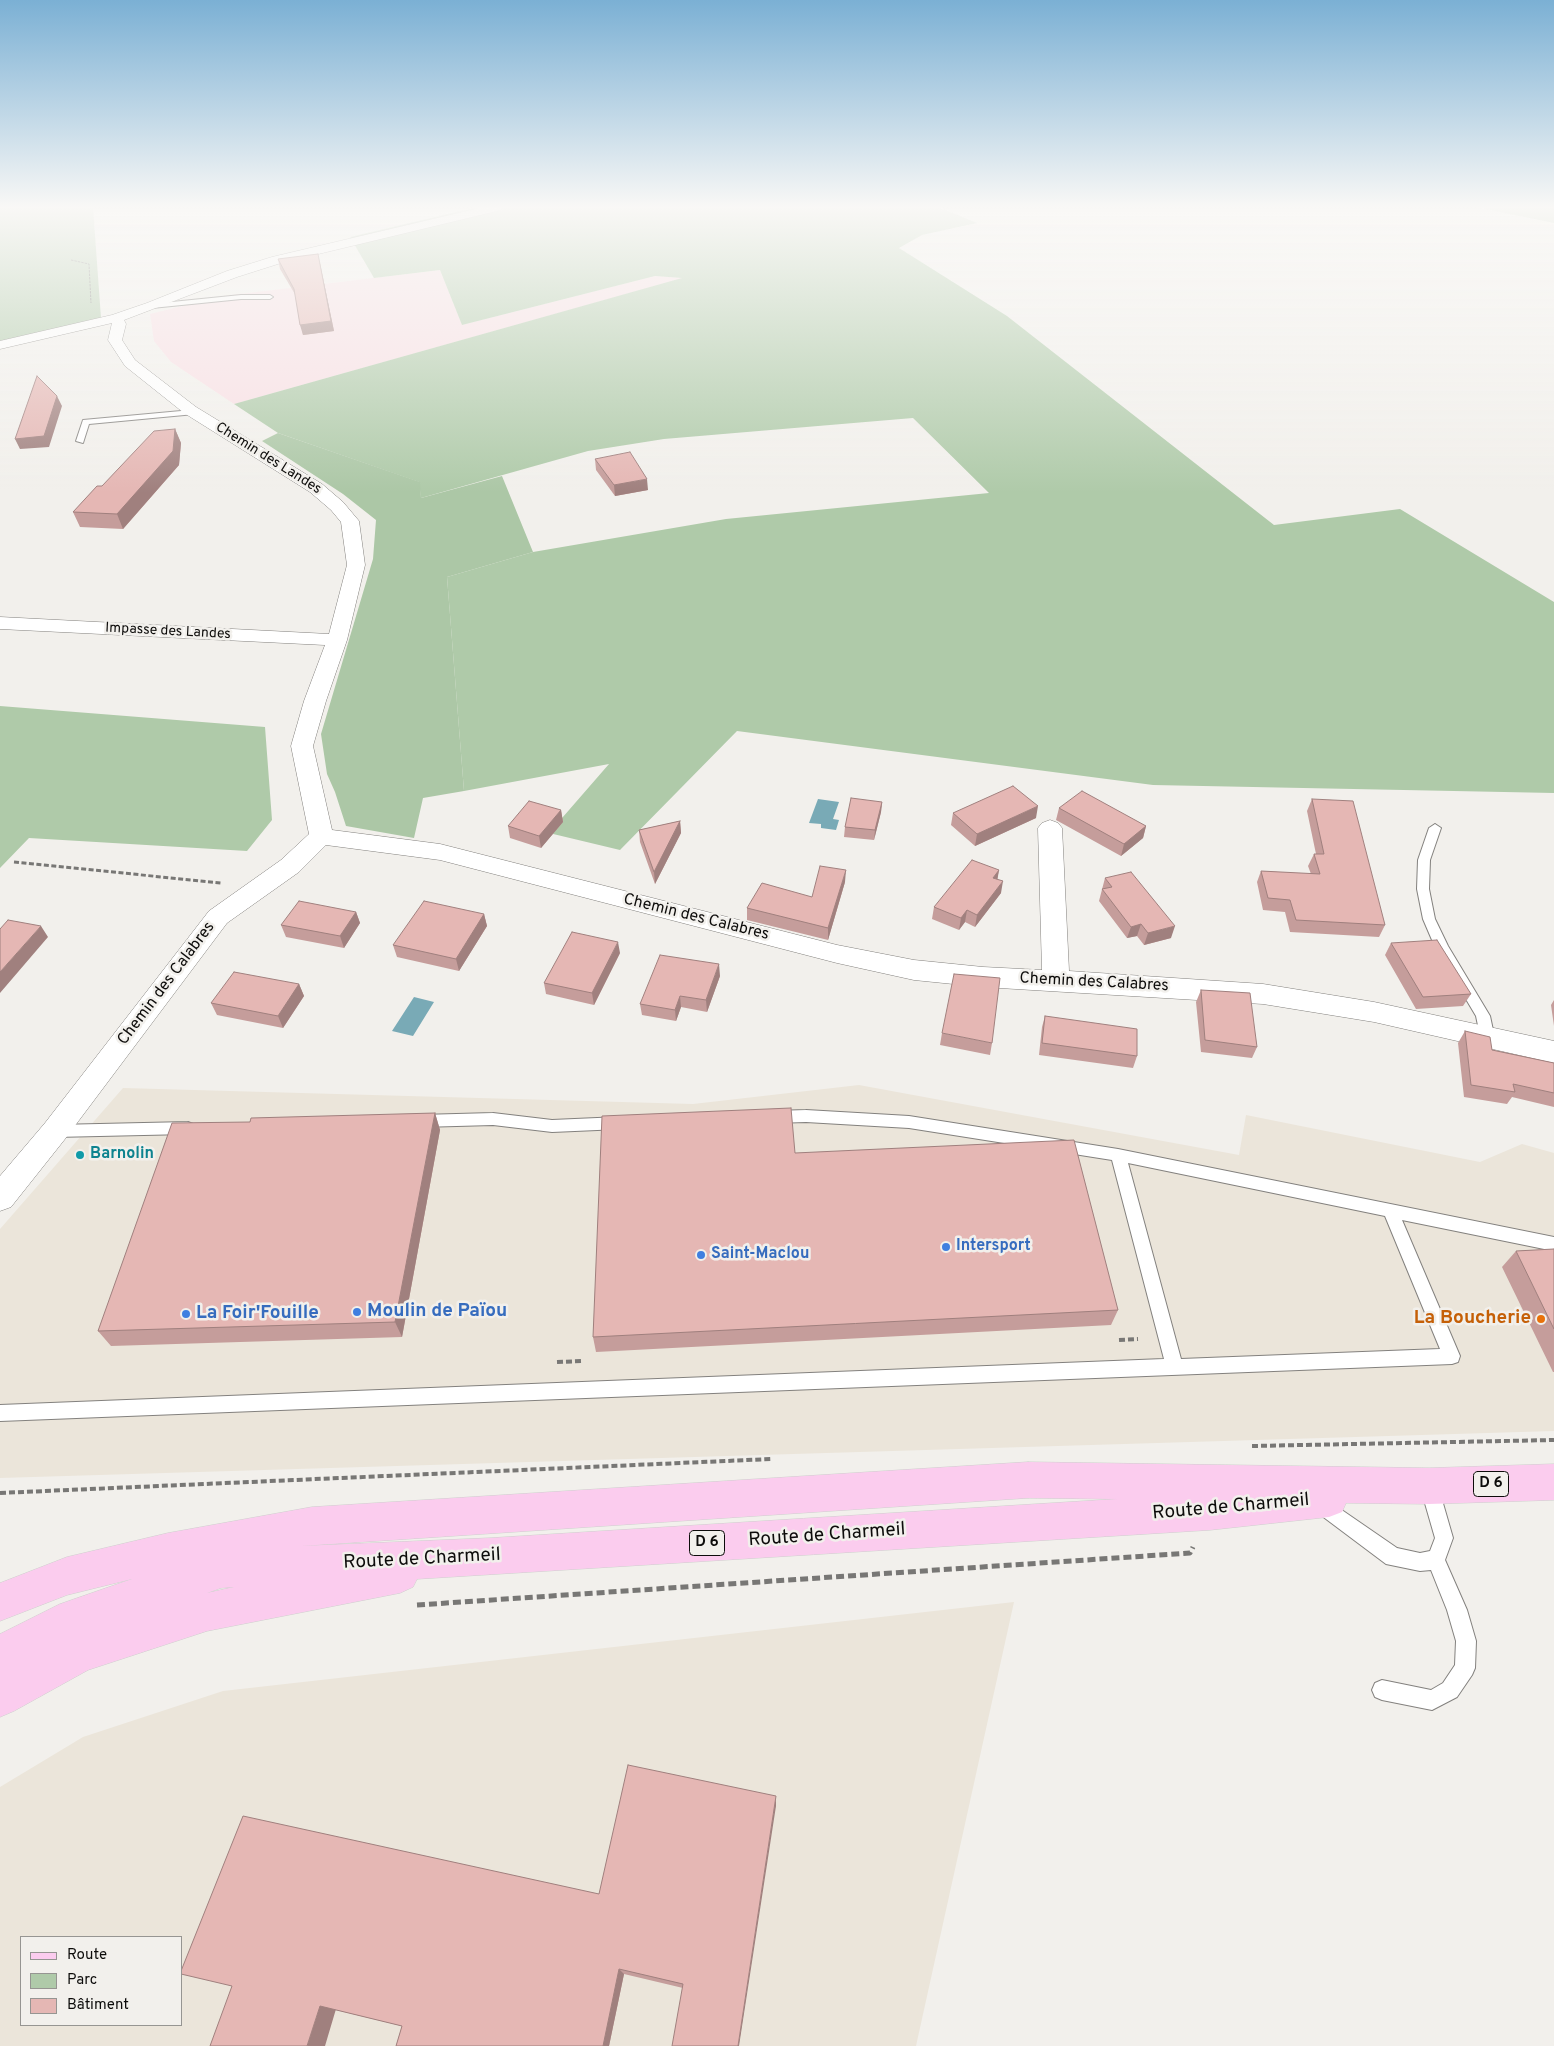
<!DOCTYPE html>
<meta charset="utf-8">
<style>
body{margin:0}
#map{position:relative;width:1554px;height:2046px;overflow:hidden;background:#f2f0ec;font-family:Overpass,sans-serif}
canvas{display:block}
.legend{position:absolute;left:20px;top:1936px;width:162px;height:90px;box-sizing:border-box;background:#f2f0ec;border:1px solid #969592;margin:0;padding:6px 9px;list-style:none;font-size:15px;color:#0d0c0b}
.legend li{display:flex;align-items:center;gap:10px;height:25px}
.legend b{width:25px;border:1px solid #969592}
</style>
<div id="map">
<canvas width="1554" height="2046"></canvas>
<ul class="legend">
<li><b style="height:6px;background:#fbccee"></b>Route</li>
<li><b style="height:14px;background:#afcaa9"></b>Parc</li>
<li><b style="height:14px;background:#e5b7b4"></b>Bâtiment</li>
</ul>
</div>
<script>
const ctx = document.querySelector('canvas').getContext('2d');
ctx.lineJoin = 'round';
function fill(path, color) { ctx.fillStyle = color; ctx.fill(path, 'evenodd'); }
const poly = rows => new Path2D(rows.map(r => 'M' + r).join(''));
function strokePath(path, color, width, dash) { ctx.strokeStyle = color; ctx.lineWidth = width; ctx.lineCap = dash ? 'butt' : 'round'; ctx.setLineDash(dash || []); ctx.stroke(path); }
function drawText(font, color, halo, rows, align = 'center') {
  ctx.font = font + ' Overpass,sans-serif'; ctx.lineWidth = 5; ctx.setLineDash([]); ctx.textBaseline = 'middle'; ctx.strokeStyle = halo; ctx.fillStyle = color; for (const [text, x, y, turn = 0] of rows) {
    ctx.save(); ctx.translate(x, y); ctx.rotate((+turn || 0) * Math.PI / 180); ctx.textAlign = isNaN(turn) ? turn : align; if (halo) ctx.strokeText(text, 0, 0); ctx.fillText(text, 0, 0); ctx.restore();
  }
}
fill(poly([
 [859,1085,1239,1155,1246,1115,1480,1162,1522,1144,1554,1153,1554,1431,0,1478,0,1229,123,1088,693,1104],
 [1014,1602,916,2046,0,2046,0,1787,83,1737,223,1691],
 [21,1937,181,1937,181,2025,21,2025]
]), '#ebe5da');
fill(poly([
 [440,270,462,325,655,276,684,278,234,404,171,362,154,341,150,314,223,296]
]), '#f9dfe4');
fill(poly([
 [0,207,93,207,101,318,0,341],
 [477,207,938,207,977,223,922,235,899,248,1007,316,1274,525,1400,509,1554,602,1554,793,1153,785,737,731,620,850,549,833,609,764,464,791,447,577,533,552,726,519,989,493,913,418,664,439,588,451,421,498,419,482,278,433,234,404,682,278,655,276,462,325,440,270,374,278,350,237],
 [0,706,265,727,272,820,247,851,29,838,0,868]
]), '#afcaa9');
fill(poly([
 [1476,207,1554,207,1554,223],
 [278,433,420,482,421,498,502,476,533,552,447,577,464,791,423,798,414,838,346,826,335,792,327,774,321,734,373,559,376,520,343,494,262,441]
]), '#acc7a6');
fill(poly([
 [818,799,839,802,833,819,839,820,836,830,821,828,821,824,809,823],
 [414,997,434,1002,413,1036,392,1031]
]), '#79aab6');
const service = poly([
 [241,295,270,295,273,297,270,299,241,299,152,308,149,306,152,304,241,295],
 [192,410,195,410,195,414,89,424,83,443,76,441,83,420,192,410],
 [1435,824,1441,828,1430,860,1429,889,1435,919,1448,946,1490,1016,1494,1035,1492,1039,1487,1040,1482,1039,1480,1035,1476,1016,1435,947,1423,919,1417,889,1418,860,1429,828,1435,824],
 [806,1110,909,1116,1118,1149,1554,1237,1554,1251,1402,1220,1460,1356,1458,1362,1452,1364,0,1421,0,1405,1164,1359,1112,1160,909,1128,806,1122,774,1123,769,1121,767,1117,769,1113,774,1111,806,1110],
 [1128,1163,1385,1216,1440,1349,1181,1359,1128,1163],
 [493,1113,552,1120,620,1117,625,1119,627,1123,625,1127,620,1129,552,1132,493,1125,420,1127,415,1125,413,1121,415,1117,420,1115,493,1113],
 [188,1122,193,1124,195,1128,193,1132,188,1134,55,1137,50,1135,48,1131,50,1127,55,1125,188,1122],
 [1429,1477,1435,1480,1438,1486,1453,1538,1445,1560,1467,1610,1476,1641,1475,1668,1472,1675,1457,1697,1432,1710,1382,1700,1375,1697,1372,1690,1375,1683,1382,1680,1431,1690,1443,1683,1455,1665,1456,1641,1447,1610,1431,1570,1420,1571,1386,1564,1314,1510,1311,1504,1314,1498,1320,1495,1397,1548,1420,1553,1430,1551,1435,1538,1420,1486,1423,1480,1429,1477]
]);
const minor = poly([
 [484,207,503,207,501,210,281,263,237,277,124,320,126,324,122,340,135,360,196,407,322,484,343,502,359,521,365,565,347,640,326,701,313,746,332,830,440,844,837,945,914,960,983,967,1042,970,1038,828,1042,823,1050,820,1058,823,1062,828,1069,971,1263,984,1374,1002,1554,1041,1554,1063,1374,1022,1263,1004,983,987,914,980,837,963,440,860,326,845,299,872,227,923,65,1139,11,1207,0,1211,0,1176,45,1123,209,911,281,860,309,834,291,746,304,701,325,645,0,629,0,617,329,634,347,565,341,522,331,510,310,492,184,413,125,366,108,340,112,323,0,349,0,341,112,315,147,303,227,271,272,257,484,207]
]);
const primary = poly([
 [1028,1462,1429,1468,1554,1464,1554,1500,1429,1504,1346,1503,1342,1512,1329,1517,1210,1530,417,1579,413,1587,400,1593,207,1631,88,1670,14,1711,0,1717,0,1634,60,1604,132,1579,67,1595,0,1621,0,1583,67,1557,168,1533,312,1507,1028,1462],
 [1028,1498,1117,1499,490,1538,301,1546,1028,1498],
 [234,1587,207,1593,221,1588,234,1587]
]);
strokePath(service, '#83817e', 2);
strokePath(minor, '#83817e', 1);
strokePath(primary, '#cfcece', 1);
strokePath(poly([
 [71,260,89,264,91,303]
]), '#787775', 1, [2.5, 1]);
strokePath(poly([
 [14,862,221,883]
]), '#787775', 3, [5, 2.5]);
strokePath(poly([
 [1119,1340,1138,1339],
 [557,1362,582,1361],
 [1252,1446,1554,1440],
 [0,1493,771,1459]
]), '#787775', 4, [6, 3]);
strokePath(poly([
 [417,1605,1190,1553,1193,1547]
]), '#787775', 5, [8, 4]);
fill(service, '#fff');
fill(minor, '#fff');
fill(primary, '#fbccee');
fill(poly([
 [278,259,320,263,334,331,303,335,296,296,280,269],
 [175,429,181,443,179,465,123,529,80,527,73,512,102,486],
 [595,459,648,490,615,496,596,470],
 [1312,799,1385,925,1379,937,1290,932,1285,912,1263,910,1257,882,1261,871,1311,874,1308,866,1314,854,1316,854,1307,811],
 [882,802,881,812,874,840,844,837,845,827],
 [1059,808,1146,826,1143,838,1121,856,1056,820],
 [561,810,563,822,541,848,510,838,508,826],
 [953,813,1036,818,975,846,951,825],
 [680,821,681,833,655,884,640,842,639,830],
 [999,870,997,879,1001,893,975,927,965,922,959,930,932,919,934,907],
 [1105,878,1171,938,1144,945,1137,936,1127,938,1099,901],
 [845,882,828,940,747,920,747,908,812,897],
 [356,912,360,923,344,948,286,937,281,925],
 [484,914,487,926,459,971,397,957,393,945],
 [1391,943,1471,994,1463,1006,1416,1009,1385,955],
 [620,953,594,1005,546,994,544,983],
 [720,976,707,1012,681,1007,676,1021,642,1015,640,1004],
 [299,984,304,996,283,1028,217,1015,211,1003],
 [1201,990,1257,1047,1252,1058,1201,1052,1196,1002],
 [1554,1000,1554,1026,1551,1005],
 [1045,1016,1137,1056,1133,1068,1039,1055,1042,1027],
 [1465,1031,1492,1050,1554,1063,1554,1107,1512,1097,1507,1104,1464,1097,1458,1043],
 [942,1033,992,1043,990,1055,940,1045],
 [435,1113,440,1130,402,1337,111,1346,98,1331,250,1122],
 [795,1153,1118,1310,1111,1325,596,1352,593,1337],
 [1554,1249,1554,1372,1553,1372,1502,1267,1516,1251],
 [776,1806,683,1988,624,1974,609,2046,396,2046,402,2026,336,2010,210,2046,599,1894]
]), '#c59d9b');
fill(poly([
 [318,254,334,331,303,335,300,325],
 [57,396,62,406,49,447,20,449,15,439],
 [175,429,181,443,179,465,123,529,117,514],
 [647,479,648,490,615,496,614,485],
 [882,802,881,812,874,840,875,830],
 [1038,806,1036,818,975,846,977,834],
 [561,810,563,822,541,848,539,836],
 [680,821,681,833,655,884,654,872],
 [1146,826,1143,838,1121,856,1124,844],
 [846,870,845,882,828,940,828,928],
 [999,870,997,882,993,878],
 [1003,881,1001,893,975,927,977,915],
 [967,910,965,922,959,930,961,918],
 [356,912,360,923,344,948,340,936],
 [484,914,487,926,459,971,456,959],
 [1141,924,1137,936,1127,938,1131,927],
 [41,926,48,937,0,993,0,972],
 [1175,926,1171,938,1144,945,1148,933],
 [618,942,620,953,594,1005,592,993],
 [719,964,720,976,707,1012,706,1000],
 [299,984,304,996,283,1028,278,1016],
 [680,996,681,1007,676,1021,675,1010],
 [435,1113,440,1130,402,1337,395,1322],
 [776,1796,776,1806,739,2046,738,2046],
 [619,1969,624,1974,609,2046,603,2046],
 [320,2006,336,2009,325,2046,307,2046]
]), '#a0807e');
const building = poly([
 [318,254,331,321,300,325,294,289,278,259,318,254],
 [37,376,57,396,44,436,15,439,37,376],
 [175,429,173,451,117,514,73,512,97,486,102,486,154,431,175,429],
 [630,452,647,479,614,485,595,459,630,452],
 [1013,786,1038,806,977,834,953,813,1013,786],
 [1082,791,1146,826,1124,844,1059,808,1082,791],
 [851,798,882,802,875,830,845,827,851,798],
 [1312,799,1353,801,1385,925,1296,920,1290,900,1268,898,1261,871,1320,874,1314,854,1324,854,1312,799],
 [529,801,561,810,539,836,508,826,529,801],
 [680,821,654,872,639,830,680,821],
 [972,860,999,870,993,878,1003,881,977,915,967,910,961,918,934,907,972,860],
 [820,866,846,870,828,928,747,908,762,883,812,897,820,866],
 [1131,872,1175,926,1148,933,1141,924,1131,927,1102,889,1112,887,1105,878,1131,872],
 [299,901,356,912,340,936,281,925,299,901],
 [424,901,484,914,456,959,393,945,424,901],
 [8,920,41,926,0,972,0,929,8,920],
 [572,932,618,942,592,993,544,983,572,932],
 [1437,940,1471,994,1423,997,1391,943,1437,940],
 [660,955,719,964,706,1000,680,996,675,1010,640,1004,660,955],
 [234,972,299,984,278,1016,211,1003,234,972],
 [954,974,1000,978,992,1043,942,1033,954,974],
 [1201,990,1250,993,1257,1047,1205,1040,1201,990],
 [1045,1016,1137,1029,1137,1056,1042,1043,1045,1016],
 [1465,1031,1490,1037,1492,1050,1554,1063,1554,1093,1513,1084,1515,1092,1471,1085,1465,1031],
 [791,1108,795,1153,1074,1140,1118,1310,593,1337,602,1116,791,1108],
 [435,1113,395,1322,98,1331,172,1123,250,1122,251,1118,435,1113],
 [1554,1249,1554,1329,1516,1251,1554,1249],
 [628,1765,776,1796,738,2046,672,2046,683,1984,619,1969,603,2046,396,2046,402,2026,320,2006,307,2046,210,2046,232,1986,181,1974,181,1971,243,1816,599,1894,628,1765]
]);
fill(building, '#e5b7b4');
strokePath(building, '#a0807e', 1);
const sky = ctx.createLinearGradient(0, 0, 0, 493);
sky.addColorStop(0, '#7bb0d4');
sky.addColorStop(0.42, '#f9f8f6');
sky.addColorStop(1, '#f9f8f600');
ctx.fillStyle = sky;
ctx.fillRect(0, 0, 1554, 493);
for (const [x, y, r, color] of [
 [80,1155,5,"#0f9aa8"],
 [946,1247,5,"#3f7fe0"],
 [701,1255,5,"#3f7fe0"],
 [357,1312,5,"#3f7fe0"],
 [186,1314,5,"#3f7fe0"],
 [1541,1319,5,"#e8710a"]
]) { const dot = new Path2D(); dot.arc(x, y, r, 0, 2 * Math.PI); ctx.fillStyle = color; ctx.fill(dot); strokePath(dot, '#f2f0ec', 2); }
drawText('14px', '#0d0c0b', '#f2f0ec', [
 ["Chemin des Landes",268,459,32],
 ["Impasse des Landes",168,632,3]
]);
for (const [x, y, w] of [
 [1491,1484,35],
 [707,1543,35]
]) { const box = new Path2D(); box.roundRect(x - w / 2, y - 12.5, w, 25, 4); ctx.fillStyle = '#f2f0ec'; ctx.fill(box); strokePath(box, '#0d0c0b', 1); }
drawText('bold 15px', '#0d0c0b', null, [
 ["D 6",1491,1484],
 ["D 6",707,1543]
]);
drawText('16px', '#0d0c0b', '#f2f0ec', [
 ["Chemin des Calabres",696,918,14],
 ["Chemin des Calabres",1094,983,3],
 ["Chemin des Calabres",167,984,-53]
]);
drawText('bold 16px', '#0d838f', '#f2f0ec', [
 ["Barnolin",90,1155]
], 'left');
drawText('bold 16px', '#366cbe', '#f2f0ec', [
 ["Intersport",956,1247],
 ["Saint-Maclou",711,1255]
], 'left');
drawText('bold 19px', '#366cbe', '#f2f0ec', [
 ["Moulin de Païou",367,1312],
 ["La Foir'Fouille",196,1314]
], 'left');
drawText('bold 19px', '#c56008', '#f2f0ec', [
 ["La Boucherie",1531,1319]
], 'right');
drawText('19px', '#0d0c0b', '#f2f0ec', [
 ["Route de Charmeil",1231,1508,-5],
 ["Route de Charmeil",827,1536,-4],
 ["Route de Charmeil",422,1560,-3]
]);
</script>
